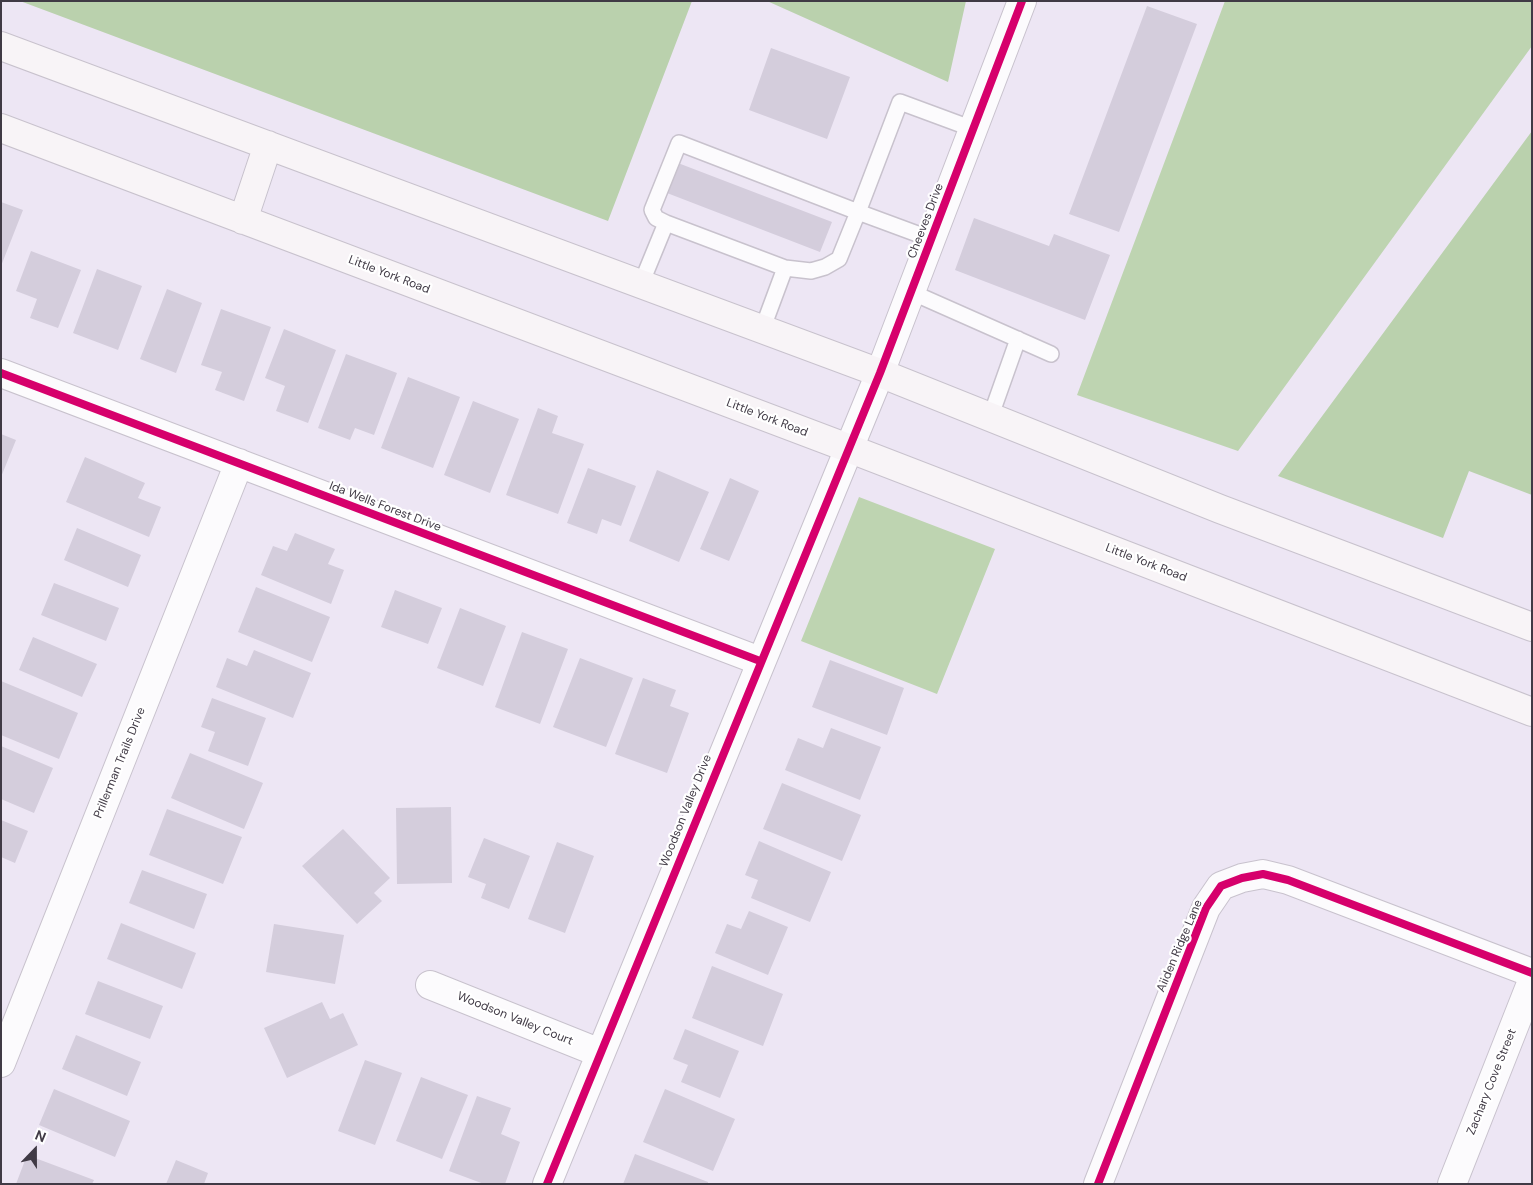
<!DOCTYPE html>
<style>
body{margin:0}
#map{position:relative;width:1533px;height:1185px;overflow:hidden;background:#ede6f4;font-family:"DM Sans",sans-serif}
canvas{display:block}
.frame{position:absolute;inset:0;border:2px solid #403a45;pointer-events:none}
.north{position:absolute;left:10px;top:1125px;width:50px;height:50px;-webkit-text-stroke:4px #fff;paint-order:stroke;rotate:22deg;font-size:14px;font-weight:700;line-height:20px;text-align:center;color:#403a45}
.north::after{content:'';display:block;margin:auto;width:18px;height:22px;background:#403a45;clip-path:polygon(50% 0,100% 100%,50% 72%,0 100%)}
</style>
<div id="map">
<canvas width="1533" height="1185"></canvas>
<div class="frame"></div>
<div class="north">N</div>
</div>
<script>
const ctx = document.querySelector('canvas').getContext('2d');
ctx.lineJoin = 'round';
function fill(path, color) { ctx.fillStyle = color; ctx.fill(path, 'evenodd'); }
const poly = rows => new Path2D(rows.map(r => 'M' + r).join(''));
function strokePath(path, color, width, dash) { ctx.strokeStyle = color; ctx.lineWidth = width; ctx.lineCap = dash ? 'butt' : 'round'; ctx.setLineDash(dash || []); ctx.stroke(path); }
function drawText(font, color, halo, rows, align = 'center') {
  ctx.font = font + ' "DM Sans",sans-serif'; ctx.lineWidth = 4.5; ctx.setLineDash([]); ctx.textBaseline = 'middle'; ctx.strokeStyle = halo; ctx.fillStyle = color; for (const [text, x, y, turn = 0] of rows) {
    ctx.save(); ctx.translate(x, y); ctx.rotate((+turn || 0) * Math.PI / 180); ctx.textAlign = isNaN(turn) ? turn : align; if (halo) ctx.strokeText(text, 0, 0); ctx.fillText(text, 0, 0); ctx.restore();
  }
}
fill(poly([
 [1225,1,1532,1,1532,46,1238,451,1077,395],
 [859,497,995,549,937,694,801,641]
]), '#bed4b1');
fill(poly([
 [20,1,692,1,608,221],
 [767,1,966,1,948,82],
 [1532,131,1532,495,1469,471,1443,538,1278,476]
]), '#bad1ad');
fill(poly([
 [1147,6,1197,24,1119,232,1069,214],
 [771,48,850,77,827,139,749,110],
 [678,163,832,222,820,252,667,193],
 [1,202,23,210,1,266],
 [974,218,1049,246,1054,234,1110,255,1085,320,955,270],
 [31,251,81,270,58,328,30,318,37,299,16,291],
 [97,269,142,286,118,350,73,333],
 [167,289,202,303,176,373,140,359],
 [221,309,271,327,244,401,215,390,222,372,201,365],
 [284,329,336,350,308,423,276,411,285,386,265,378],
 [346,354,397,373,374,435,355,428,350,440,318,428],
 [408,377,460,397,433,468,381,448],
 [473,401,519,419,490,493,444,475],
 [538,408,558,416,552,433,584,444,558,514,506,495],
 [1,434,16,440,1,477],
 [85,457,145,483,138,498,161,507,149,537,66,502],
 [588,468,636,486,621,526,602,519,597,534,567,523],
 [657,470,709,492,679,562,629,541],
 [730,478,759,491,729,561,700,549],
 [77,528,141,555,128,587,64,560],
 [295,533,335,549,328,564,344,570,331,604,261,575,273,546,287,551],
 [54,583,119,608,106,641,41,615],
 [256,587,330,617,312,662,238,632],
 [395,590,442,608,428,644,381,627],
 [460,608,506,626,483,686,437,668],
 [522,632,568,649,540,724,495,707],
 [33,637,97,664,82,697,19,670],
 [254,650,311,673,293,718,216,687,227,658,247,666],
 [580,658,633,678,606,747,553,727],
 [830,660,904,688,887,735,812,707],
 [643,678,676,690,670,706,689,713,667,773,615,754],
 [1,681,78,713,59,759,1,735],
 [212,698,266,718,248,766,208,751,215,732,201,727],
 [831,728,881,747,860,800,785,770,798,738,823,748],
 [1,746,53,768,34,813,1,799],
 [190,753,263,783,244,829,171,798],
 [782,783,861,815,842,861,763,829],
 [451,807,452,883,397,884,396,808],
 [167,809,242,837,223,884,149,855],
 [1,820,28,831,15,863,1,857],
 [343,829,390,878,374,893,382,901,357,924,302,866],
 [484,838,530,856,509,909,481,898,486,884,468,877],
 [759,841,831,872,810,922,751,898,758,880,745,875],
 [557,842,594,856,565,933,528,919],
 [142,870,207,894,194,929,129,903],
 [749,911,788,927,768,975,715,953,727,924,741,929],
 [121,923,196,953,182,989,107,959],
 [274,924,344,935,335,984,266,972],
 [712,966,783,994,763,1046,692,1018],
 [98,981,163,1006,150,1039,85,1014],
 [322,1002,330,1019,343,1013,358,1045,287,1078,264,1028],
 [685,1029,739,1051,720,1098,681,1082,688,1065,673,1059],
 [76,1035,141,1062,127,1096,62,1069],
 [365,1060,402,1073,375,1145,338,1131],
 [421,1077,468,1095,442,1159,396,1141],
 [54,1089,130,1121,115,1157,39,1125],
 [665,1089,735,1119,713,1171,643,1142],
 [477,1096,511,1108,501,1134,520,1142,505,1184,484,1184,449,1171],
 [635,1154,708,1182,708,1184,623,1184],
 [27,1155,94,1180,92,1184,16,1184],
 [176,1160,208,1173,204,1184,166,1184]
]), '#d4cddc');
const lane = poly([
 [931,239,858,212,900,102,973,129],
 [641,284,666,223,656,218,652,210,679,143,858,212,839,259,825,267,811,271,785,268,666,223],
 [911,292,1051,354],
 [762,330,785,268],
 [990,418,1018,339]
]);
const street = poly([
 [1,373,760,661],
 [430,985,600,1053],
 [1,1063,239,463],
 [547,1184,880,373,1022,1],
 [1098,1184,1206,908,1221,886,1242,878,1263,874,1288,880,1532,973],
 [1452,1184,1532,981]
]);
const secondary = poly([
 [1,46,880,373,1220,509,1532,627],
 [1,128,848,448,1532,712],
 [243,220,268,145]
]);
strokePath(lane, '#c8c2cd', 18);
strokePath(street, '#c8c2cd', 30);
strokePath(secondary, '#c8c2cd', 30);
strokePath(lane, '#fcfbfd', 15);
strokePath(street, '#fcfbfd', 28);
strokePath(secondary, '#f8f4f7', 28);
strokePath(poly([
 [1,373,760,661],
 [547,1184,880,373,1022,1],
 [1098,1184,1206,908,1221,886,1242,878,1263,874,1288,880,1532,973]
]), '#d6006c', 8);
drawText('12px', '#403a45', '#fff', [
 ["Cheeves Drive",926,221,-69],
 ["Little York Road",389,275,21],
 ["Little York Road",767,418,21],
 ["Ida Wells Forest Drive",385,507,21],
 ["Little York Road",1146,563,21],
 ["Prillerman Trails Drive",120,763,-68],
 ["Woodson Valley Drive",686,811,-68],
 ["Aiiden Ridge Lane",1180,946,-67],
 ["Woodson Valley Court",515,1019,22],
 ["Zachary Cove Street",1492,1082,-68]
]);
</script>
